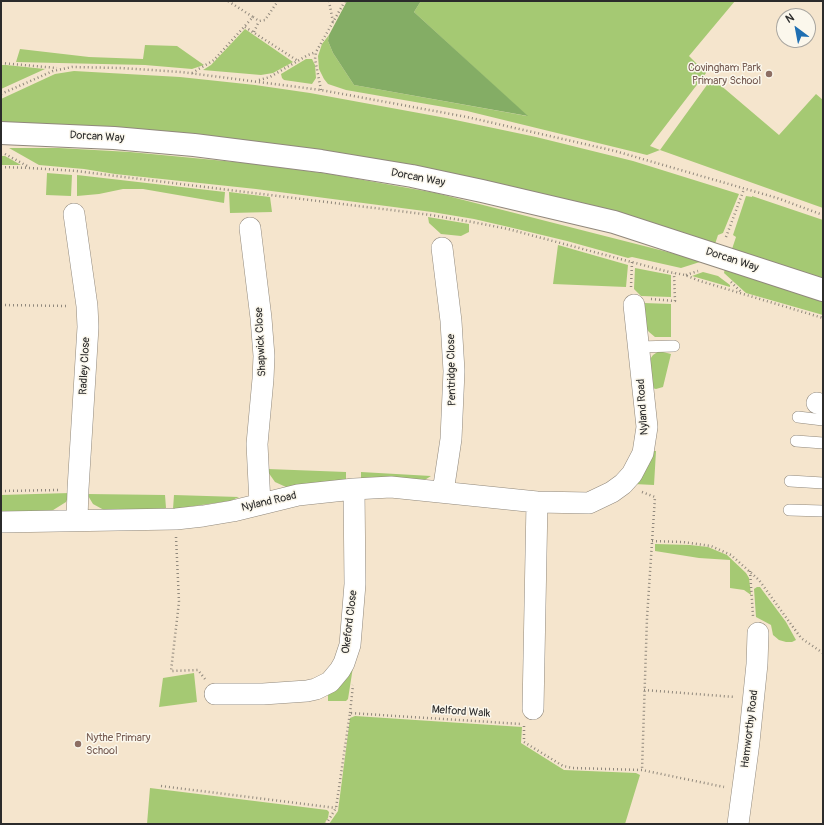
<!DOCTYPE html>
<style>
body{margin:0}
#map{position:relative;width:824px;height:825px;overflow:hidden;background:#f5e5cd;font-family:Pangolin,sans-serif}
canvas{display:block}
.frame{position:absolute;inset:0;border:2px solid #2b2b2b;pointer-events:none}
.north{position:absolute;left:776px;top:8px;width:40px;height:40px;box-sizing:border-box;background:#fbf7ec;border:1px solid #a8a59f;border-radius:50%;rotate:328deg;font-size:11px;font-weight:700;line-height:16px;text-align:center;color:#2b2b2b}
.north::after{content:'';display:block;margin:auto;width:14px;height:18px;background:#1f6fb2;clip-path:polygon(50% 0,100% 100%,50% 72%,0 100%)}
</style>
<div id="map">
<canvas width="824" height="825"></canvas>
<div class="frame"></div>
<div class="north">N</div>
</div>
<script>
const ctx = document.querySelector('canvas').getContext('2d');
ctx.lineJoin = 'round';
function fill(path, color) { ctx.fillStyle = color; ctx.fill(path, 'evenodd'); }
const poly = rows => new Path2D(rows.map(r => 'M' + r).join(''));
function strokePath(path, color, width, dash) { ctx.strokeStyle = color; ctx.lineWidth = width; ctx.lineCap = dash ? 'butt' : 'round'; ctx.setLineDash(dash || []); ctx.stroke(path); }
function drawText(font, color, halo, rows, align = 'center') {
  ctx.font = font + ' Pangolin,sans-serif'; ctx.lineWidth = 3; ctx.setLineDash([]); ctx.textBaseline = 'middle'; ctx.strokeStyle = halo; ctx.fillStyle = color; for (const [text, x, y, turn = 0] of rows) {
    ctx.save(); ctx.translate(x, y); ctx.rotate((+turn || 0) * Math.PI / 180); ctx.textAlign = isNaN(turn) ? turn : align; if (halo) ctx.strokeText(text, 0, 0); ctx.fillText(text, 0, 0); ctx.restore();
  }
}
fill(poly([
 [421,1,735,1,689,56,706,73,650,146,660,150,712,78,779,135,816,94,823,100,823,208,660,150,647,155,467,111,346,90,328,84,324,79,319,69,318,56,322,44,329,35,328,41,333,53,354,85,527,116,414,12],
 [245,29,293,62,273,73,261,75,203,70,211,65],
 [145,45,177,46,204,65,192,69,145,65,16,62,20,49,89,57,143,59],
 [306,59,312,59,315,65,316,78,312,84,284,80,282,78,281,74],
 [1,65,6,65,45,69,1,89],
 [74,71,180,77,255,85,310,93,446,118,536,137,633,161,739,194,723,233,718,235,715,244,623,217,1,124,1,99,55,74],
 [9,148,59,148,130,152,246,163,330,174,436,193,703,261,681,268,632,257,628,258,567,241,513,228,474,219,432,212,256,189,115,174,84,169,39,165],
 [1,156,5,156,21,165,1,165],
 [47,173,72,175,71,196,46,195],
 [77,175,225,192,224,203,143,189,123,189,99,194,77,196],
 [229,192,270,197,272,212,230,213],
 [746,196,752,197,752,196,823,220,823,282,732,249,736,237,733,235],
 [428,217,469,224,469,232,461,236,441,234,429,223],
 [558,245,628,265,626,287,553,284],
 [635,268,671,275,671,297,641,296,634,289],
 [725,268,823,302,823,315,746,293,724,273],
 [703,272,718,276,730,285,730,287,692,276],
 [644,303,671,304,671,337,655,337,649,332,646,328,644,317],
 [659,351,671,354,663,387,656,389,652,388,648,362,653,355],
 [653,451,656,451,654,485,634,484],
 [268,469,346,472,346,480,286,487,275,482,268,472],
 [361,472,431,476,423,481,361,478],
 [70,493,66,502,50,512,1,512,1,495],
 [87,494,165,495,166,508,162,510,104,510,93,504],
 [174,495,239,497,230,501,173,509],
 [655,544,690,545,708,547,727,555,746,573,749,578,751,595,744,590,730,588,730,560,699,558,655,551],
 [757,587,760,587,786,622,796,640,792,642,786,642,779,640,773,635,771,625,756,617,754,589],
 [353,667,348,699,346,701,328,701,328,693],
 [194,673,197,702,159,707,163,678],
 [355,716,522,727,521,743,564,770,636,773,640,775,625,824,329,824,338,811,350,718],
 [150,788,327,810,329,812,328,818,324,824,147,824]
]), '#a5c973');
fill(poly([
 [347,1,421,1,414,12,528,116,354,85,333,53,328,41,329,35]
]), '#84ad65');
const service = poly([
 [639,347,674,346],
 [798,417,823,420],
 [796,441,823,443],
 [790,481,823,483],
 [789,510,823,511]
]);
const minor = poly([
 [74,214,87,306,88,327,78,489,77,520],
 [250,228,261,318,264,356,263,379,257,444,260,504],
 [442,248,451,321,454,371,451,439,443,492],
 [817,403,823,405],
 [1,522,176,519,203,516,233,511,298,495,354,489,391,487,537,502,589,503,612,492,623,484,632,474,643,453,647,427,634,305],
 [215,694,263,694,307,691,316,689,330,682,340,670,344,663,350,645,355,584,354,489],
 [533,709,537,502],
 [738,824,749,742,757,664,758,633]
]);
const secondary = poly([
 [1,133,114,138,194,145,321,161,412,176,482,191,614,222,823,290]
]);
strokePath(service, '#90887c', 12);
strokePath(minor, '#90887c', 22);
strokePath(secondary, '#90887c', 24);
strokePath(poly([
 [329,1,333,22],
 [253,17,259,21,265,20,278,1],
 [245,27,298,61],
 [254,32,259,21],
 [1,63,57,68],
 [192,73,214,60,253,17,228,1],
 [259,80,270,77,308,55,316,52],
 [321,90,315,59,316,52,345,1],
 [1,94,53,71,72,67,121,68,181,72,321,90,467,117,615,151,777,198,823,215],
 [5,154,29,167],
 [1,167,30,168,76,171,431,215,472,222,508,229,669,272,685,275,700,281,823,318],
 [726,237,744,189],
 [686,275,698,271],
 [731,282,742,293],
 [631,287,632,262],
 [651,299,675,301,674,273],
 [1,305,68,306],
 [1,491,58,490],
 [642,492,655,497,647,618,642,770],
 [176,537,179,602,171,671,198,670,205,679],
 [652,541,683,542,711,546,731,555,759,580,801,638,823,653],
 [750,571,753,616],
 [644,690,735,697],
 [350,713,353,685],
 [524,726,524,742,563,766,573,768,642,770,724,787],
 [161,786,336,808],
 [326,824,336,808,350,713,521,724]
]), '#90887c', 2.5, [1, 3]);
strokePath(service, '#fff', 11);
strokePath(minor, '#fff', 21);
strokePath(secondary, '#fff', 22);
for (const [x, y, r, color] of [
 [769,74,4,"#8d6e63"],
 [78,744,4,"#8d6e63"]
]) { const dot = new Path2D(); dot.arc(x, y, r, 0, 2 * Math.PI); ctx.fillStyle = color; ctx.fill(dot); strokePath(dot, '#fbf7ec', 1.5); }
drawText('11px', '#785e54', '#fbf7ec', [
 ["Covingham Park",761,68],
 ["Primary School",761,81],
 ["Nythe Primary",86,738,"left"],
 ["School",86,751,"left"]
], 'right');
drawText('11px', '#2b2b2b', '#fbf7ec', [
 ["Dorcan Way",97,137,3],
 ["Dorcan Way",418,178,11],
 ["Dorcan Way",732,260,18],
 ["Shapwick Close",261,342,-93],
 ["Radley Close",85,366,-87],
 ["Pentridge Close",452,370,-91],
 ["Nyland Road",643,407,-94],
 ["Nyland Road",269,502,-13],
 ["Okeford Close",350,622,-83],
 ["Melford Walk",461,712,4],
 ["Hamworthy Road",750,729,-83]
]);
</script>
